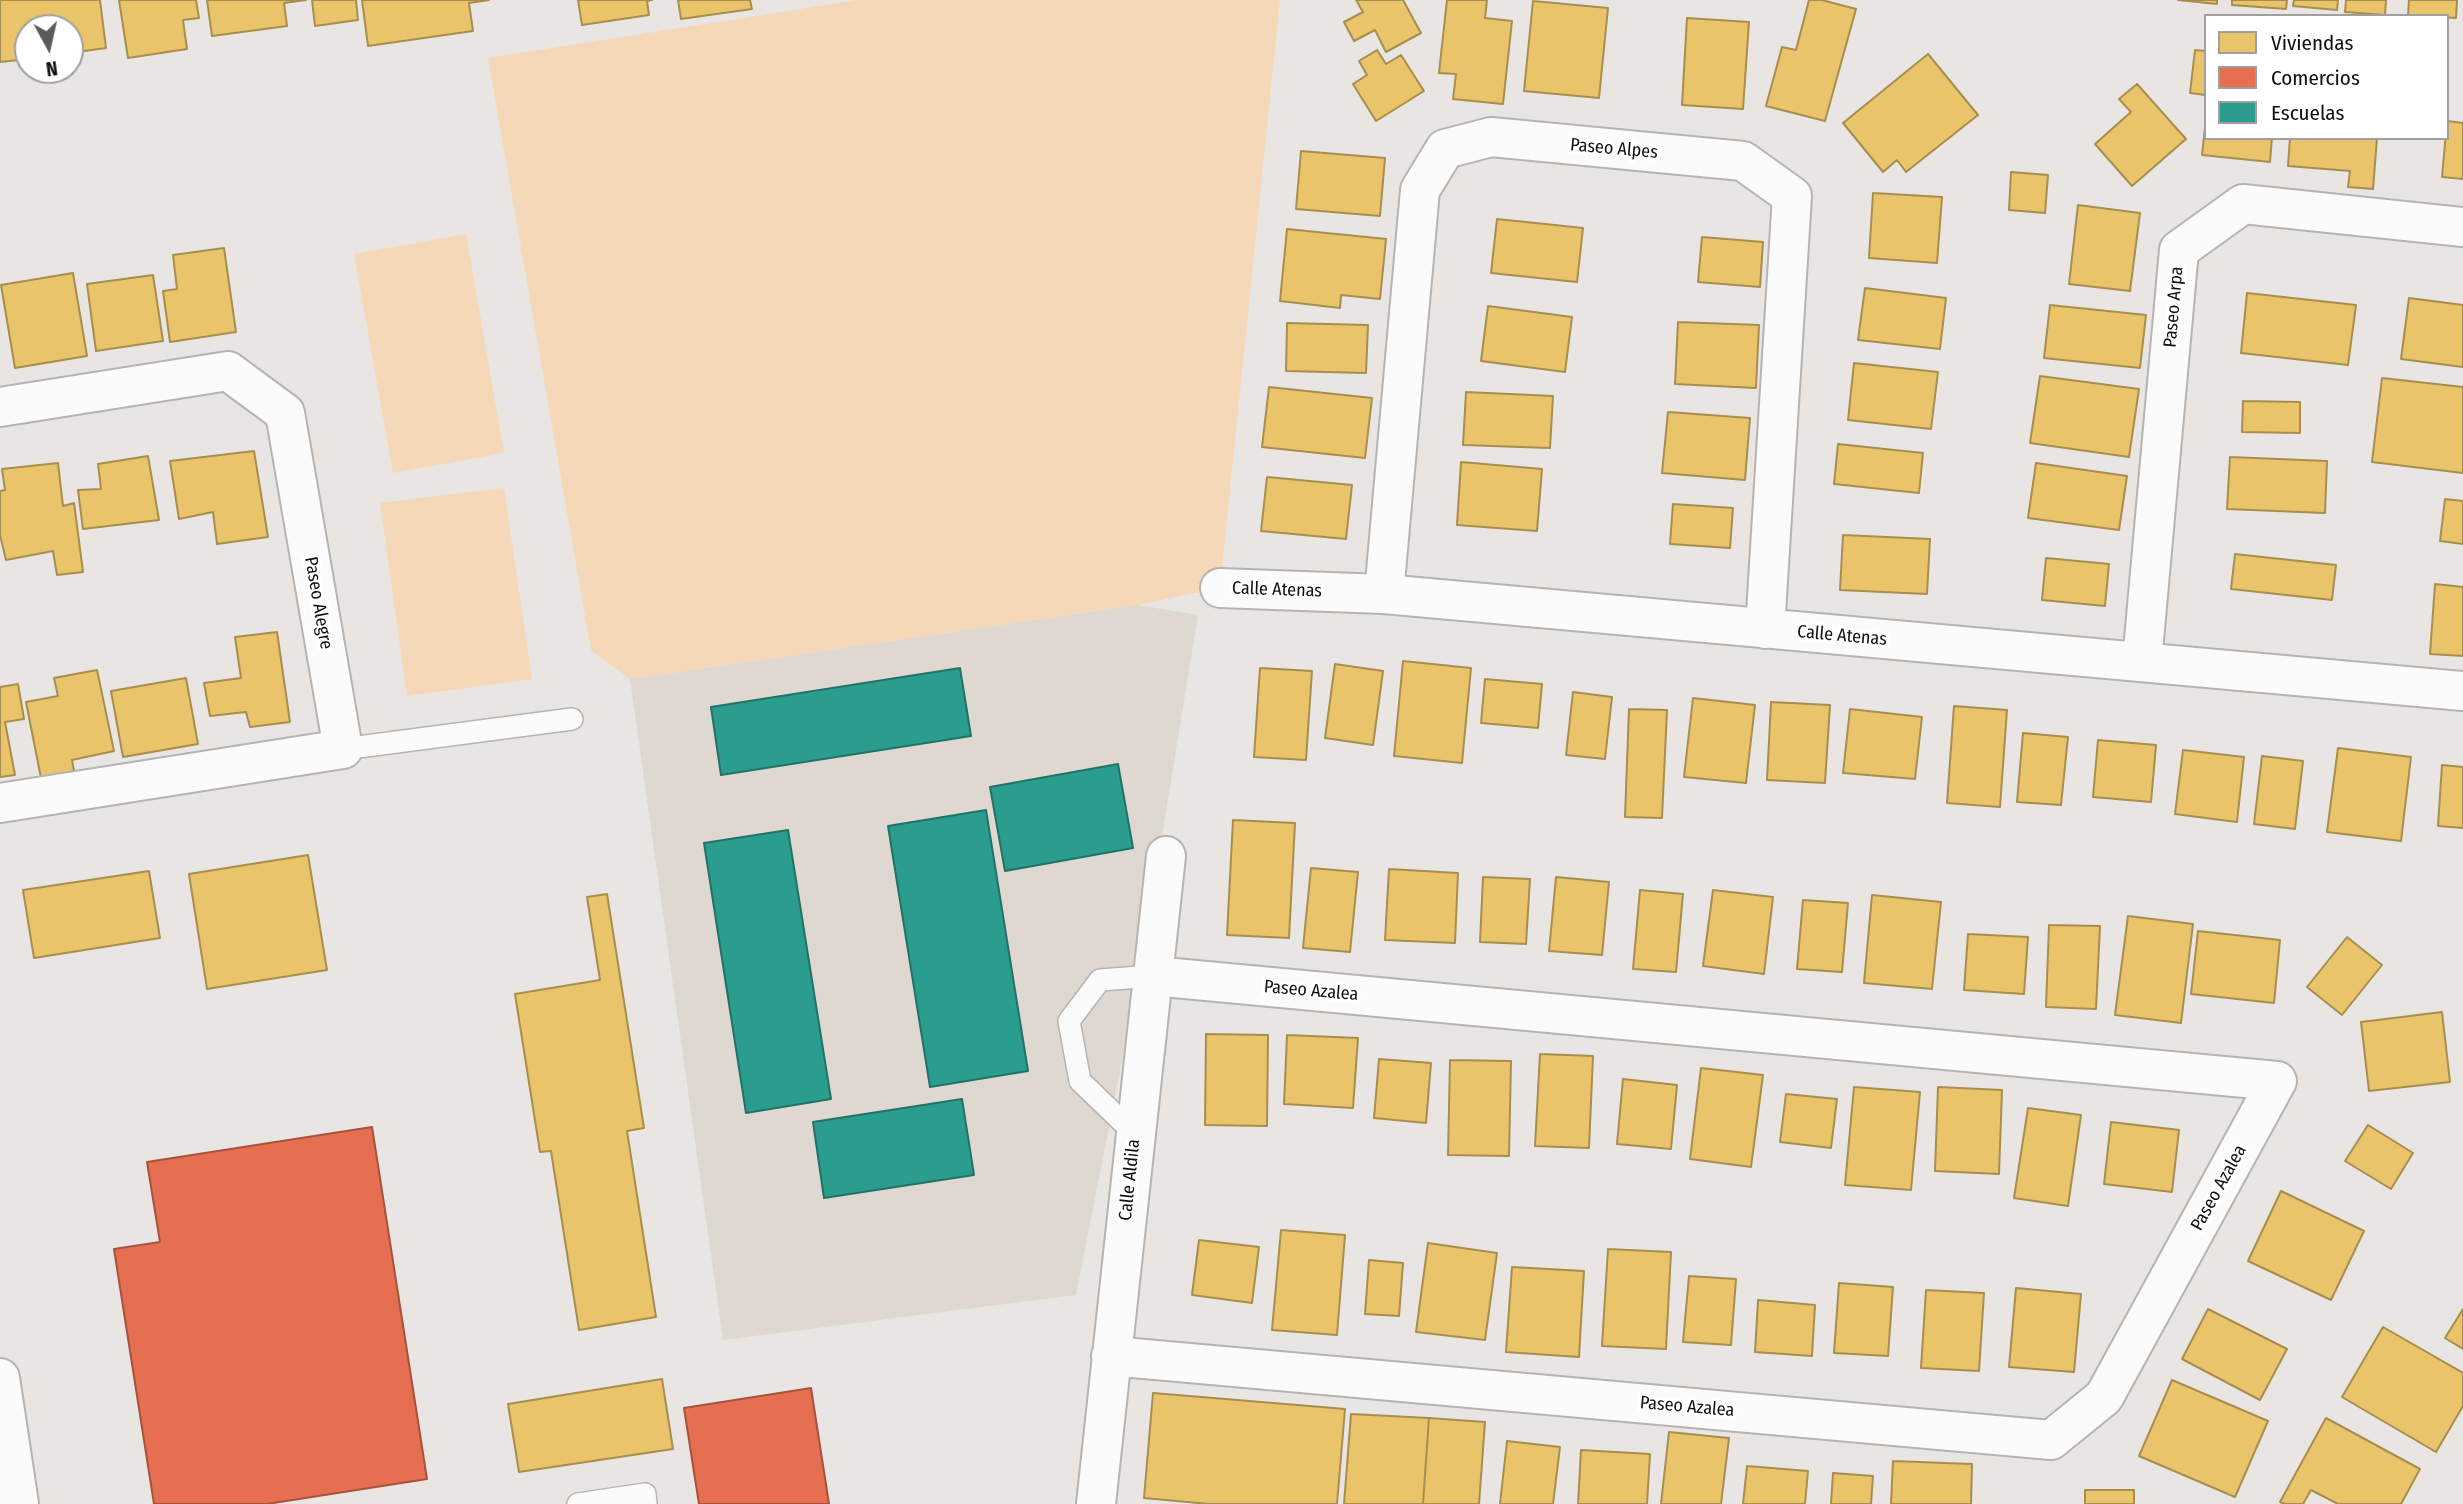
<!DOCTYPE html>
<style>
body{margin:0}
#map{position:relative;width:2463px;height:1504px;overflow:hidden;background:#e8e5e2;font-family:"Fira Sans Condensed",sans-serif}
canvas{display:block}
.legend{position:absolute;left:2204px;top:14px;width:245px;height:126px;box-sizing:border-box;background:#fff;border:2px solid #a09f9e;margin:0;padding:9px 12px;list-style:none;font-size:21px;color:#110f0d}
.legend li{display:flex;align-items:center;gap:14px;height:35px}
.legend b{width:35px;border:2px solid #a09f9e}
.north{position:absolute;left:14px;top:14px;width:70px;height:70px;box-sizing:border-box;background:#fff;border:2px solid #a09f9e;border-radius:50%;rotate:172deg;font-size:19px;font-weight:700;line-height:28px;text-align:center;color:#110f0d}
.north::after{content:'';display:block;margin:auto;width:24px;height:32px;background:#5c5a58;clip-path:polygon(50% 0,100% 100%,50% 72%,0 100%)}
</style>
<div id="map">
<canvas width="2463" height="1504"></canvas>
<ul class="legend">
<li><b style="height:19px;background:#e9c46a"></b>Viviendas</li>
<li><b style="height:19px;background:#e76f51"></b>Comercios</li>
<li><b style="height:19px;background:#2a9d8f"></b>Escuelas</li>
</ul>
<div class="north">N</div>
</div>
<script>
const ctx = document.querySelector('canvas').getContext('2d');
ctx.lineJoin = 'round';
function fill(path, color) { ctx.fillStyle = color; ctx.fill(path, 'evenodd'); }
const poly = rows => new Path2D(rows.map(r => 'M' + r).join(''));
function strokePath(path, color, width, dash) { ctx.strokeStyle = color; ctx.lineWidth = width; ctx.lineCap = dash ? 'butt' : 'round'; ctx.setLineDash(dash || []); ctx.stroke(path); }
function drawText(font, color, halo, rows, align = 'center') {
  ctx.font = font + ' "Fira Sans Condensed",sans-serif'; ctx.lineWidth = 7; ctx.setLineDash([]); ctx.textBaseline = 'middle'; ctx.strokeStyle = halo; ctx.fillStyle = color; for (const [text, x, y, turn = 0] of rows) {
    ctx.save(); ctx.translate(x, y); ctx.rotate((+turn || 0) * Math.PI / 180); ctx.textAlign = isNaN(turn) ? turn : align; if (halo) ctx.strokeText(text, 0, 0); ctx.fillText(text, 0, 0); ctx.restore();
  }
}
fill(poly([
 [1137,605,1198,615,1141,964,1076,1295,723,1340,630,679]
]), '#ded8d0');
fill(poly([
 [858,0,1280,0,1220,588,1137,605,630,679,591,650,488,58],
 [466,234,504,453,393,473,354,254],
 [504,488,532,679,407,696,380,503]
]), '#f5d8b8');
const homes = poly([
 [0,0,100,0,106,48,70,53,70,28,28,28,28,59,0,62,0,0],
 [119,0,196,0,199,18,183,20,187,49,128,58,119,0],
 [207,0,306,0,284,3,287,26,212,36,207,0],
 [312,0,356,0,358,20,315,26,312,0],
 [362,0,489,0,469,3,473,31,368,46,362,0],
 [578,0,652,0,647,1,649,15,582,25,578,0],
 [678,0,750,0,752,9,681,19,678,0],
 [1356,0,1403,0,1421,33,1386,52,1375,30,1354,41,1344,22,1363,12,1356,0],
 [1447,0,1487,0,1485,18,1512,21,1503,104,1453,99,1456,74,1439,73,1447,0],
 [1809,0,1822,0,1856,9,1825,121,1766,106,1782,47,1796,50,1809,0],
 [2178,0,2217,0,2217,4,2178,0],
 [2232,0,2287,0,2286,9,2232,5,2232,0],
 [2294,0,2338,0,2337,10,2293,6,2294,0],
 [2346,0,2386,0,2385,15,2345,12,2346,0],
 [2409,0,2457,0,2456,18,2408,15,2409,0],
 [1533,1,1608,8,1599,98,1524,91,1533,1],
 [1687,18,1749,22,1743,109,1682,105,1687,18],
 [1377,50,1386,64,1401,55,1424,91,1376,121,1353,84,1367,75,1359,61,1377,50],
 [2195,50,2206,51,2206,95,2190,93,2195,50],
 [1928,54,1978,115,1906,172,1897,160,1883,172,1843,123,1928,54],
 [2137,84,2186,139,2132,186,2095,144,2131,112,2119,99,2137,84],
 [2206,118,2206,138,2272,138,2270,162,2202,155,2206,118],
 [2447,121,2463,123,2463,179,2442,177,2447,121],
 [2290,138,2377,138,2373,189,2348,187,2350,171,2288,166,2290,138],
 [1301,151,1385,158,1380,216,1296,209,1301,151],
 [2011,172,2048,175,2045,213,2009,210,2011,172],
 [1873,193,1942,197,1937,263,1869,258,1873,193],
 [2078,205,2140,213,2130,291,2069,284,2078,205],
 [1497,219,1583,228,1577,282,1491,273,1497,219],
 [1287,229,1386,239,1380,299,1341,295,1340,308,1280,301,1287,229],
 [1702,237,1763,242,1760,287,1698,282,1702,237],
 [224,248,236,332,170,342,163,291,177,289,173,255,224,248],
 [73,273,87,356,15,368,1,285,73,273],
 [153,275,163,341,96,351,87,284,153,275],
 [1865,288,1946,298,1940,349,1858,340,1865,288],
 [2247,293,2356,305,2348,365,2241,353,2247,293],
 [2409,298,2463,305,2463,367,2401,359,2409,298],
 [2050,305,2146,315,2140,368,2044,358,2050,305],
 [1488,306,1572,317,1565,372,1481,361,1488,306],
 [1678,322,1759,325,1756,388,1675,384,1678,322],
 [1287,323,1368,325,1366,373,1286,371,1287,323],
 [1854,363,1938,372,1931,429,1848,420,1854,363],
 [2040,376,2139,389,2129,457,2030,443,2040,376],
 [2382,378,2463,387,2463,473,2372,462,2382,378],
 [1269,387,1372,398,1365,458,1262,447,1269,387],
 [1466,392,1553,396,1550,448,1463,445,1466,392],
 [2243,401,2300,402,2300,433,2242,432,2243,401],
 [1668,412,1750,418,1745,480,1662,473,1668,412],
 [1838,444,1923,453,1919,493,1834,484,1838,444],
 [254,451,268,537,217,544,213,512,179,519,170,461,254,451],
 [148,456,159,520,83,529,78,490,101,489,98,464,148,456],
 [2230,457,2327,461,2325,513,2227,509,2230,457],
 [1461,462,1542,469,1537,531,1457,525,1461,462],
 [58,463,63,506,74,503,83,572,57,575,53,551,6,560,0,535,0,491,5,490,2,469,58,463],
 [2036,463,2127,476,2119,530,2028,518,2036,463],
 [1267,477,1352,485,1346,539,1261,531,1267,477],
 [2445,499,2463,501,2463,544,2440,541,2445,499],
 [1673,504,1733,508,1730,548,1670,544,1673,504],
 [1843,535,1930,539,1927,594,1840,590,1843,535],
 [2235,554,2336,565,2332,600,2231,589,2235,554],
 [2046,558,2109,564,2105,606,2042,600,2046,558],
 [2435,584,2463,587,2463,656,2430,654,2435,584],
 [277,632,290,722,250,727,246,712,210,716,204,683,241,678,235,637,277,632],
 [1403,661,1471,668,1462,763,1394,756,1403,661],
 [1335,664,1383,671,1373,745,1325,738,1335,664],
 [1260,668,1312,671,1306,760,1254,757,1260,668],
 [97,670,114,751,72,760,74,771,41,778,26,702,58,696,54,678,97,670],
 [186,678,198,744,123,757,111,691,186,678],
 [1485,679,1542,684,1538,728,1481,723,1485,679],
 [18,684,24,719,5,722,15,775,0,777,0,687,18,684],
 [1573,692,1612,697,1605,759,1566,755,1573,692],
 [1693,698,1755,705,1746,783,1684,777,1693,698],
 [1771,702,1830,705,1825,783,1767,780,1771,702],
 [1954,706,2007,710,2000,807,1947,803,1954,706],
 [1629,709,1667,710,1662,818,1625,817,1629,709],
 [1850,709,1922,717,1915,779,1843,773,1850,709],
 [2023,733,2068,737,2061,805,2017,802,2023,733],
 [2098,740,2156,745,2151,802,2093,797,2098,740],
 [2338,748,2411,757,2401,841,2327,832,2338,748],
 [2183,750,2244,757,2237,822,2175,814,2183,750],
 [2262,756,2303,761,2295,829,2254,824,2262,756],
 [2442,765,2463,767,2463,828,2438,826,2442,765],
 [1233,820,1295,823,1289,938,1227,935,1233,820],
 [308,855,327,970,207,989,189,874,308,855],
 [1311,868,1358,872,1350,952,1303,948,1311,868],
 [1389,869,1458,873,1455,943,1385,940,1389,869],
 [149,871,160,938,34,958,23,890,149,871],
 [1483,877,1530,879,1526,944,1480,942,1483,877],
 [1556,877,1609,882,1602,955,1549,951,1556,877],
 [1640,890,1683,894,1676,972,1633,969,1640,890],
 [1713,890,1773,897,1764,974,1703,966,1713,890],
 [607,894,644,1128,627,1131,656,1317,579,1330,551,1151,540,1152,515,994,600,980,587,897,607,894],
 [1872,895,1941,902,1932,989,1864,983,1872,895],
 [1803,900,1848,903,1842,972,1797,969,1803,900],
 [2128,916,2193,924,2181,1023,2115,1015,2128,916],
 [2049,925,2100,926,2096,1009,2046,1007,2049,925],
 [2198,931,2280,940,2274,1003,2191,994,2198,931],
 [1968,934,2028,937,2024,994,1964,990,1968,934],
 [2347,937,2382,965,2342,1015,2307,987,2347,937],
 [2442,1012,2450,1082,2369,1091,2361,1022,2442,1012],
 [1206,1034,1268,1035,1267,1126,1205,1125,1206,1034],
 [1287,1035,1358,1038,1353,1108,1284,1104,1287,1035],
 [1540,1054,1593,1056,1589,1148,1535,1146,1540,1054],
 [1379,1059,1431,1063,1426,1123,1374,1118,1379,1059],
 [1450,1060,1511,1061,1509,1156,1448,1155,1450,1060],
 [1701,1068,1763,1075,1751,1167,1690,1159,1701,1068],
 [1623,1079,1677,1085,1671,1149,1617,1144,1623,1079],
 [1854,1087,1920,1092,1911,1190,1845,1185,1854,1087],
 [1938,1087,2002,1090,1999,1174,1935,1171,1938,1087],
 [1786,1094,1837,1099,1831,1148,1780,1142,1786,1094],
 [2028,1108,2081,1115,2068,1206,2014,1198,2028,1108],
 [2111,1122,2179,1130,2172,1192,2104,1184,2111,1122],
 [2368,1125,2413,1153,2391,1189,2345,1161,2368,1125],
 [2281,1191,2364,1231,2331,1300,2248,1261,2281,1191],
 [1281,1230,1345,1235,1337,1335,1272,1330,1281,1230],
 [1199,1240,1259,1247,1252,1303,1192,1295,1199,1240],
 [1428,1243,1497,1253,1485,1340,1416,1332,1428,1243],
 [1608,1249,1671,1252,1666,1349,1602,1346,1608,1249],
 [1369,1260,1403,1263,1399,1316,1365,1314,1369,1260],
 [1512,1267,1584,1271,1579,1357,1506,1352,1512,1267],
 [1689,1276,1736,1279,1731,1345,1683,1342,1689,1276],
 [1839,1283,1893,1287,1888,1356,1834,1353,1839,1283],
 [2016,1288,2081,1294,2074,1372,2009,1367,2016,1288],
 [1926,1290,1984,1293,1979,1371,1921,1368,1926,1290],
 [1758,1300,1815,1305,1812,1356,1755,1352,1758,1300],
 [2208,1309,2287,1349,2260,1400,2182,1359,2208,1309],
 [2463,1309,2463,1349,2445,1338,2463,1309],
 [2383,1327,2463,1373,2463,1406,2436,1452,2342,1397,2383,1327],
 [662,1379,673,1449,519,1472,508,1404,662,1379],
 [2172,1380,2268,1421,2235,1497,2139,1456,2172,1380],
 [1153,1393,1345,1409,1337,1504,1209,1504,1144,1498,1153,1393],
 [1351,1414,1429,1418,1423,1504,1344,1504,1351,1414],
 [1429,1418,1485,1422,1479,1504,1423,1504,1429,1418],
 [2326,1418,2420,1469,2401,1504,2338,1504,2311,1490,2303,1504,2285,1504,2280,1502,2326,1418],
 [1669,1432,1729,1438,1721,1504,1661,1504,1669,1432],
 [1507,1441,1560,1447,1553,1504,1500,1504,1507,1441],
 [1581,1450,1650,1454,1647,1504,1578,1504,1581,1450],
 [1893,1461,1972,1464,1971,1504,1891,1504,1893,1461],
 [1747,1466,1808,1471,1805,1504,1743,1504,1747,1466],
 [1833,1473,1873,1476,1871,1504,1831,1504,1833,1473],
 [2085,1490,2134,1490,2134,1504,2085,1504,2085,1490]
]);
fill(homes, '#e9c46a');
strokePath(homes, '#a88e4e', 2);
const shops = poly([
 [372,1127,427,1479,267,1504,154,1504,114,1249,160,1242,147,1162,372,1127],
 [811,1388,829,1504,699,1504,684,1408,811,1388]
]);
fill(shops, '#e76f51');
strokePath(shops, '#a7523d', 2);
const schools = poly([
 [960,668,971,736,721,775,711,707,960,668],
 [1118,764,1133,848,1005,871,990,787,1118,764],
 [986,810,1028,1071,930,1087,888,826,986,810],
 [788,830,831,1099,746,1113,704,843,788,830],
 [962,1099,974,1175,824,1198,813,1122,962,1099]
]);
fill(schools, '#2a9d8f');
strokePath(schools, '#227268', 2);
const service = poly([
 [343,749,572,719],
 [1135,1134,1080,1081,1069,1021,1100,980,1153,976],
 [578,1504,645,1494,646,1504]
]);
const minor = poly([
 [0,407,228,371,285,413,343,749,0,803],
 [1220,588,1384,594,2463,691],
 [1384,594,1420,190,1445,149,1491,137,1743,161,1792,196,1765,629],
 [2142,662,2179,250,2243,204,2463,227],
 [1111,1356,2051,1440,2104,1397,2277,1081,1153,976],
 [0,1378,19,1504],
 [1096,1504,1166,856]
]);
strokePath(service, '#b6b4b2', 24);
strokePath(minor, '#b6b4b2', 42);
strokePath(service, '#fcfbfb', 21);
strokePath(minor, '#fcfbfb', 38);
drawText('18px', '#110f0d', '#fff', [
 ["Paseo Alpes",1614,149,5],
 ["Paseo Arpa",2174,307,-85],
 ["Calle Atenas",1277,590,2],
 ["Paseo Alegre",318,603,80],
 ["Calle Atenas",1842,636,5],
 ["Paseo Azalea",1311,991,5],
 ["Calle Aldila",1130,1180,-84],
 ["Paseo Azalea",2219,1188,-61],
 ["Paseo Azalea",1687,1407,5]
]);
</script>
